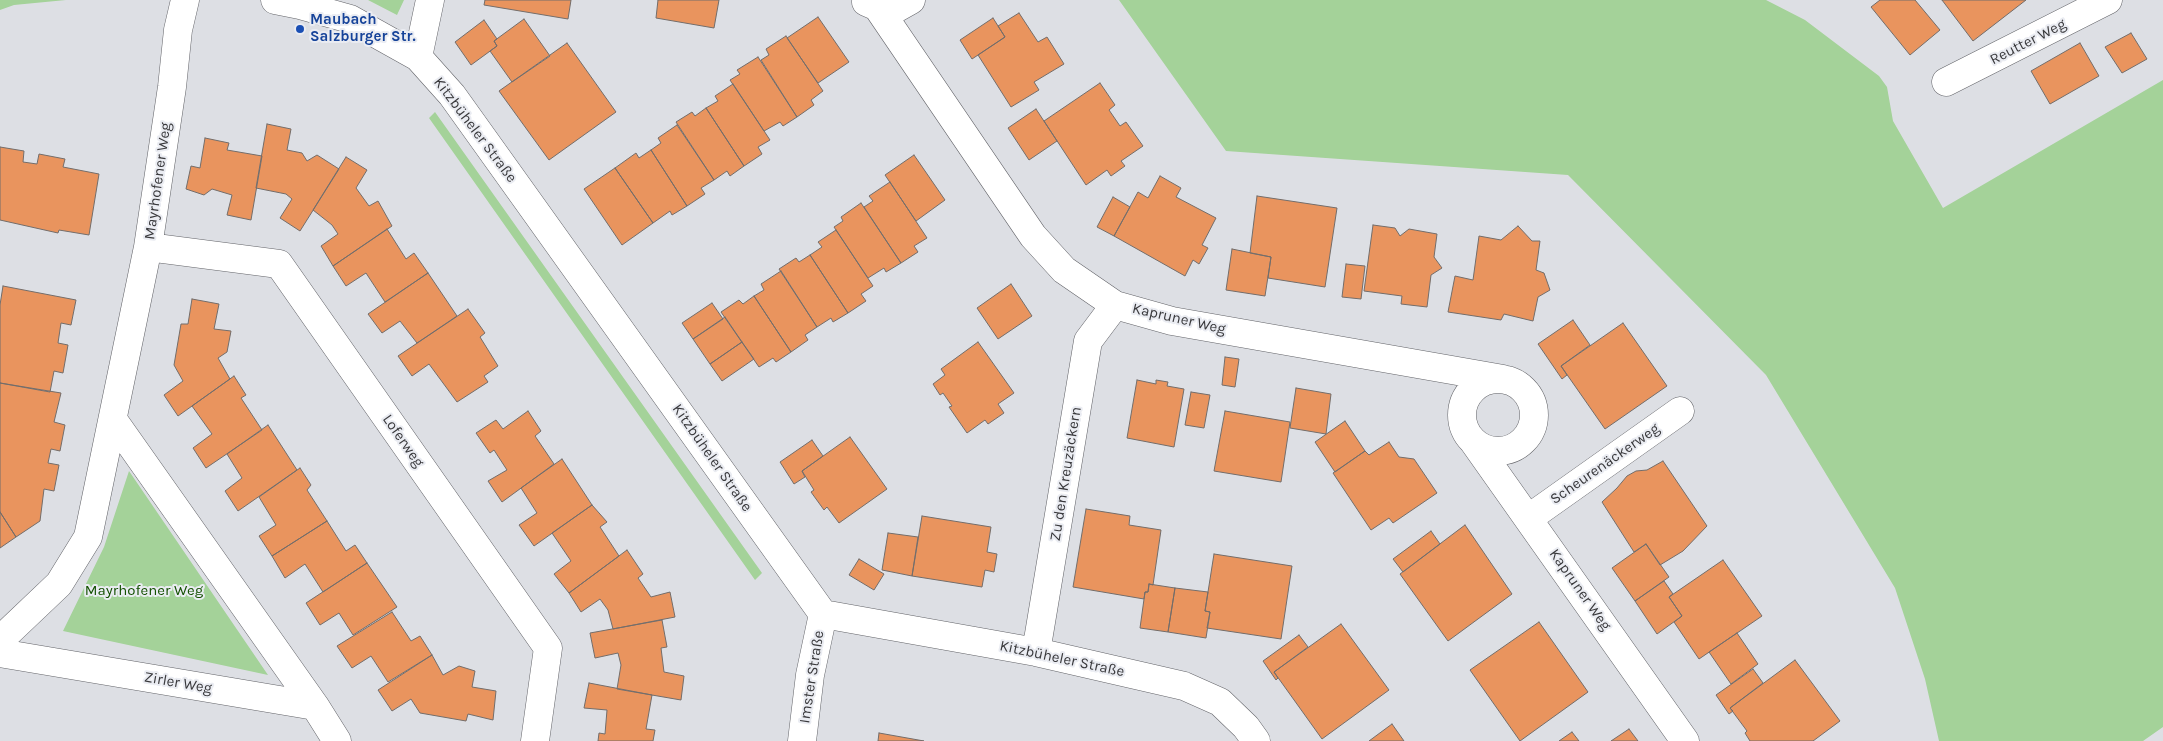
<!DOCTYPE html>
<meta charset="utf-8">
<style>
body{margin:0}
canvas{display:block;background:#dddfe4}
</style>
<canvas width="2163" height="741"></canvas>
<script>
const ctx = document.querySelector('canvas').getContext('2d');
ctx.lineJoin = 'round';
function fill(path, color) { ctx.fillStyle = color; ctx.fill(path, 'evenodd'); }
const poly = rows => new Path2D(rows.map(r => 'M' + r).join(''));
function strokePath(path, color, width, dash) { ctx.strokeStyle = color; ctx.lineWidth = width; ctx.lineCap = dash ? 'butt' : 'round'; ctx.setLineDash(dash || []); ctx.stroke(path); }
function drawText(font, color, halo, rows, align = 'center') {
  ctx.font = font + ' Karla,sans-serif'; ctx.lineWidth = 4; ctx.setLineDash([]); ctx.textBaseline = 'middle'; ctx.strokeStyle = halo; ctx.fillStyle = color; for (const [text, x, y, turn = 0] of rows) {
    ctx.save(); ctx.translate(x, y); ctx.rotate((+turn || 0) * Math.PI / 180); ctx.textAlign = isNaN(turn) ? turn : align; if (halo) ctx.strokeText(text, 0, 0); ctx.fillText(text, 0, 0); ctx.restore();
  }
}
fill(poly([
 [0,0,66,0,14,5,0,10],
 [368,0,404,0,397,15],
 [1119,0,1766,0,1805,20,1879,76,1887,87,1893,121,1943,208,2163,80,2163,727,2143,741,1939,741,1925,679,1895,588,1766,375,1568,175,1226,151],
 [435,112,762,573,755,580,429,118],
 [129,471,268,675,63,631,104,547]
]), '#a4d299');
const building = poly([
 [485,0,571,0,568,19,484,5,485,0],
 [658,0,719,0,714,28,656,18,658,0],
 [1880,0,1915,0,1940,30,1910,55,1871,7,1880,0],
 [1942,0,2026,0,1973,41,1942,0],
 [1019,13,1038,42,1047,37,1064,64,1034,82,1039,90,1011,107,978,55,1005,37,998,26,1019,13],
 [818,17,849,62,818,83,787,38,818,17],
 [993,18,1005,37,972,59,960,40,993,18],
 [524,19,550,56,512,82,490,51,497,46,494,41,524,19],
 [484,20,497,39,494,41,497,46,471,65,455,42,484,20],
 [2131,33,2147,59,2122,73,2105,47,2131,33],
 [786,36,823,91,811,100,814,105,797,117,761,60,769,55,766,49,786,36],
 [567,43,616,112,549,160,499,91,567,43],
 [2080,43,2099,76,2050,104,2031,71,2080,43],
 [758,57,797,117,783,126,780,122,764,131,730,80,740,74,737,70,758,57],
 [1100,83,1115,105,1109,110,1120,126,1126,122,1143,146,1121,161,1125,166,1111,176,1107,170,1086,185,1044,121,1100,83],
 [733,84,770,140,758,147,762,154,744,166,706,108,718,101,715,96,733,84],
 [706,108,744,166,730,176,727,171,714,180,676,122,692,112,695,116,706,108],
 [1036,109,1057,141,1029,160,1008,128,1036,109],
 [267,124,291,129,287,150,302,153,307,161,317,155,339,169,300,231,280,218,292,199,286,194,256,188,267,124],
 [677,125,714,180,701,188,705,194,687,206,651,150,661,143,658,138,677,125],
 [205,138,229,143,227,150,262,156,251,220,227,215,232,195,212,189,204,195,186,189,191,166,200,168,205,138],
 [0,147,24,151,23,162,37,164,39,154,65,159,63,167,99,174,89,235,59,230,58,233,0,220,0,147],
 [651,150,687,206,672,215,670,211,653,223,615,168,636,153,639,158,651,150],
 [914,155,945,200,916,221,885,175,914,155],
 [346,157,367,170,356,188,369,206,378,201,392,226,333,266,321,246,338,234,332,225,313,210,346,157],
 [615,168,653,223,622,245,584,189,615,168],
 [1160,176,1181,188,1176,197,1216,218,1202,245,1208,248,1199,264,1193,260,1185,276,1114,236,1138,192,1148,198,1160,176],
 [890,182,927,238,914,246,918,252,901,263,864,207,873,201,869,196,890,182],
 [1257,196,1337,208,1325,287,1268,278,1271,257,1250,253,1257,196],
 [1113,197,1130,207,1114,236,1097,227,1113,197],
 [861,203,901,263,886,272,884,268,868,278,834,227,843,221,841,217,861,203],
 [1373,225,1395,228,1400,236,1409,229,1437,234,1434,257,1442,268,1431,275,1427,307,1401,304,1402,296,1364,291,1373,225],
 [1518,226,1532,241,1540,241,1536,270,1544,273,1550,290,1538,297,1533,321,1504,314,1501,320,1448,312,1455,276,1473,280,1479,236,1501,240,1518,226],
 [387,229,406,259,414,253,428,273,385,302,366,273,346,286,333,266,387,229],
 [836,230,873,286,861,294,866,301,848,313,810,255,822,247,818,242,836,230],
 [1232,249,1271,257,1265,296,1226,290,1232,249],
 [810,255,848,313,833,322,831,318,817,327,779,269,796,258,799,262,810,255],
 [1346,264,1365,266,1361,299,1342,297,1346,264],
 [781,271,817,327,805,335,808,340,791,352,754,296,764,290,761,284,781,271],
 [428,273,457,316,417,343,400,321,382,333,368,314,428,273],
 [1011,284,1032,316,998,339,977,308,1011,284],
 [3,286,76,300,71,325,61,323,58,343,68,345,63,373,54,371,50,392,0,383,0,305,3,286],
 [754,296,791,352,776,362,773,358,759,367,721,312,739,300,743,304,754,296],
 [192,299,219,304,214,329,231,331,227,352,218,358,230,379,178,416,164,395,183,381,174,365,181,324,188,324,192,299],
 [712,303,723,319,693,339,682,323,712,303],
 [468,309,485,333,480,337,498,366,484,376,488,382,457,402,429,364,412,376,398,356,468,309],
 [725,317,742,342,710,364,693,339,725,317],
 [1573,320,1590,345,1561,366,1567,375,1562,379,1538,344,1573,320],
 [1623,323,1667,386,1605,429,1561,366,1623,323],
 [742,342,754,359,722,381,710,364,742,342],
 [978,342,1014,393,998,404,1004,413,988,424,985,420,967,433,949,407,952,406,943,393,940,395,933,384,945,375,941,369,978,342],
 [1225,357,1239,359,1235,387,1222,385,1225,357],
 [234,376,246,395,241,398,262,430,206,468,193,448,212,434,192,406,234,376],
 [1137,380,1156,384,1156,380,1168,382,1167,386,1184,389,1174,447,1127,438,1137,380],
 [0,383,61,393,54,422,65,425,60,451,51,449,48,463,59,465,54,491,44,489,40,521,16,537,0,512,0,383],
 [1296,388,1331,394,1326,434,1290,428,1296,388],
 [1191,392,1210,395,1204,428,1185,425,1191,392],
 [528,411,541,431,535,436,554,464,502,502,488,481,507,470,494,450,490,453,476,433,496,420,503,429,528,411],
 [1225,411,1290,422,1281,482,1214,471,1225,411],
 [1345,421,1365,451,1335,472,1315,442,1345,421],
 [268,425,297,470,238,511,225,491,242,478,227,454,268,425],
 [850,437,887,489,839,523,827,507,824,510,811,492,814,490,802,471,850,437],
 [812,440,823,456,802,471,805,477,794,484,780,462,812,440],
 [1389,442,1399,457,1414,459,1437,493,1393,523,1389,518,1371,530,1333,473,1365,451,1369,455,1389,442],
 [562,459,592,505,534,546,519,525,537,513,521,488,562,459],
 [1663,461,1707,526,1683,551,1660,565,1646,544,1634,552,1602,502,1617,488,1627,476,1636,471,1647,470,1663,461],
 [300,468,311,485,307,490,327,521,272,556,259,536,276,525,259,497,300,468],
 [592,505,607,522,600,527,619,556,569,593,554,574,571,561,552,533,592,505],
 [1086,509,1130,516,1129,525,1161,530,1153,585,1149,584,1148,592,1145,592,1144,599,1073,587,1086,509],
 [0,512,16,537,0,548,0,512],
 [922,516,991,527,987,552,997,554,994,572,985,570,982,587,912,576,922,516],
 [327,521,346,551,355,545,367,563,323,592,305,564,285,578,272,556,327,521],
 [1465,525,1512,594,1448,641,1400,574,1465,525],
 [1431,531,1440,544,1403,572,1393,559,1431,531],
 [888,533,918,537,912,576,882,570,888,533],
 [1646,544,1669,577,1635,601,1612,568,1646,544],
 [627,550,643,574,638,578,651,597,670,592,675,617,613,629,608,610,600,599,581,612,569,593,627,550],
 [1214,554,1292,566,1281,639,1207,628,1210,612,1205,611,1214,554],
 [859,559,884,574,874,590,849,575,859,559],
 [1723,560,1762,616,1699,659,1674,622,1682,616,1669,597,1723,560],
 [367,563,397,607,353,635,339,613,320,625,306,603,367,563],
 [1664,581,1673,594,1669,597,1682,616,1657,634,1635,601,1664,581],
 [1149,584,1175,588,1168,632,1140,628,1145,592,1148,592,1149,584],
 [1175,588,1208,592,1205,611,1210,612,1206,638,1168,632,1175,588],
 [392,612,411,641,420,636,432,655,388,682,371,656,352,668,337,646,392,612],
 [662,620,667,647,661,648,664,672,684,676,681,700,617,689,621,665,618,653,595,658,590,633,662,620],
 [1539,622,1588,692,1520,741,1470,670,1539,622],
 [1341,624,1389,690,1322,739,1274,672,1341,624],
 [1737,633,1758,664,1731,684,1709,652,1737,633],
 [1299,635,1308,647,1274,672,1278,678,1276,680,1263,661,1299,635],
 [432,655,443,675,459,666,475,671,472,687,496,691,493,720,468,714,466,721,420,713,411,699,392,711,378,690,432,655],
 [1795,660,1840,721,1813,741,1750,741,1745,733,1747,731,1730,708,1795,660],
 [1753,669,1763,683,1730,708,1733,711,1729,714,1716,695,1753,669],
 [589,683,652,695,646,729,655,730,653,741,598,741,599,733,605,734,607,710,584,708,589,683],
 [1392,724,1404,741,1369,741,1392,724],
 [1629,729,1638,741,1611,741,1629,729],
 [1572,732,1579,741,1559,741,1572,732],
 [879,733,924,741,878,741,879,733]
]);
fill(building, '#e9945e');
strokePath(building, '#736d6a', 1);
const minor = poly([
 [275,0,300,5,350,19,418,57,452,95,530,204,823,614,1036,652,1184,686,1220,702,1246,727,1256,741],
 [866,2,882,9,895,9,911,0],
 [878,8,1033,236,1064,270,1115,305,1172,321,1503,379],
 [418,57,430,0],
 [1946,82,2108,0],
 [148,247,279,264,548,648,535,741],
 '1462 415a36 36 0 1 1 72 0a36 36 0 1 1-72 0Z',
 [114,421,315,706],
 [1473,441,1685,741],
 [1529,518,1680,411],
 [0,640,59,584,88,537,148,247,172,87,178,30,185,0],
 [1036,652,1088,341,1115,305],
 [0,653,315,706,337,741],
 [802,741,810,675,823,614]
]);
strokePath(minor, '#636469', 29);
strokePath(minor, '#fff', 28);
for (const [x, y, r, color] of [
 [300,29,5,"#1a4fb4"]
]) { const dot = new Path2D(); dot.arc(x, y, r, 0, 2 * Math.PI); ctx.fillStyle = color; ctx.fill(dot); strokePath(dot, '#eaecf2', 2); }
drawText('bold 15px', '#164399', '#eaecf2', [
 ["Maubach",310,20],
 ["Salzburger Str.",310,37]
], 'left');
drawText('15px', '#39393c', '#eaecf2', [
 ["Reutter Weg",2028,42,-27],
 ["Kitzbüheler Straße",475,130,53],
 ["Mayrhofener Weg",158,181,-82],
 ["Kapruner Weg",1179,319,13],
 ["Loferweg",403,441,55],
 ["Kitzbüheler Straße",712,458,55],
 ["Scheurenäckerweg",1605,464,-35],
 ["Zu den Kreuzäckern",1066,474,-81],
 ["Kapruner Weg",1580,590,55],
 ["Kitzbüheler Straße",1062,659,12],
 ["Imster Straße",812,677,-81],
 ["Zirler Weg",178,683,10]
]);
drawText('15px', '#135000', '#eaecf2', [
 ["Mayrhofener Weg",144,591]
]);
</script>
